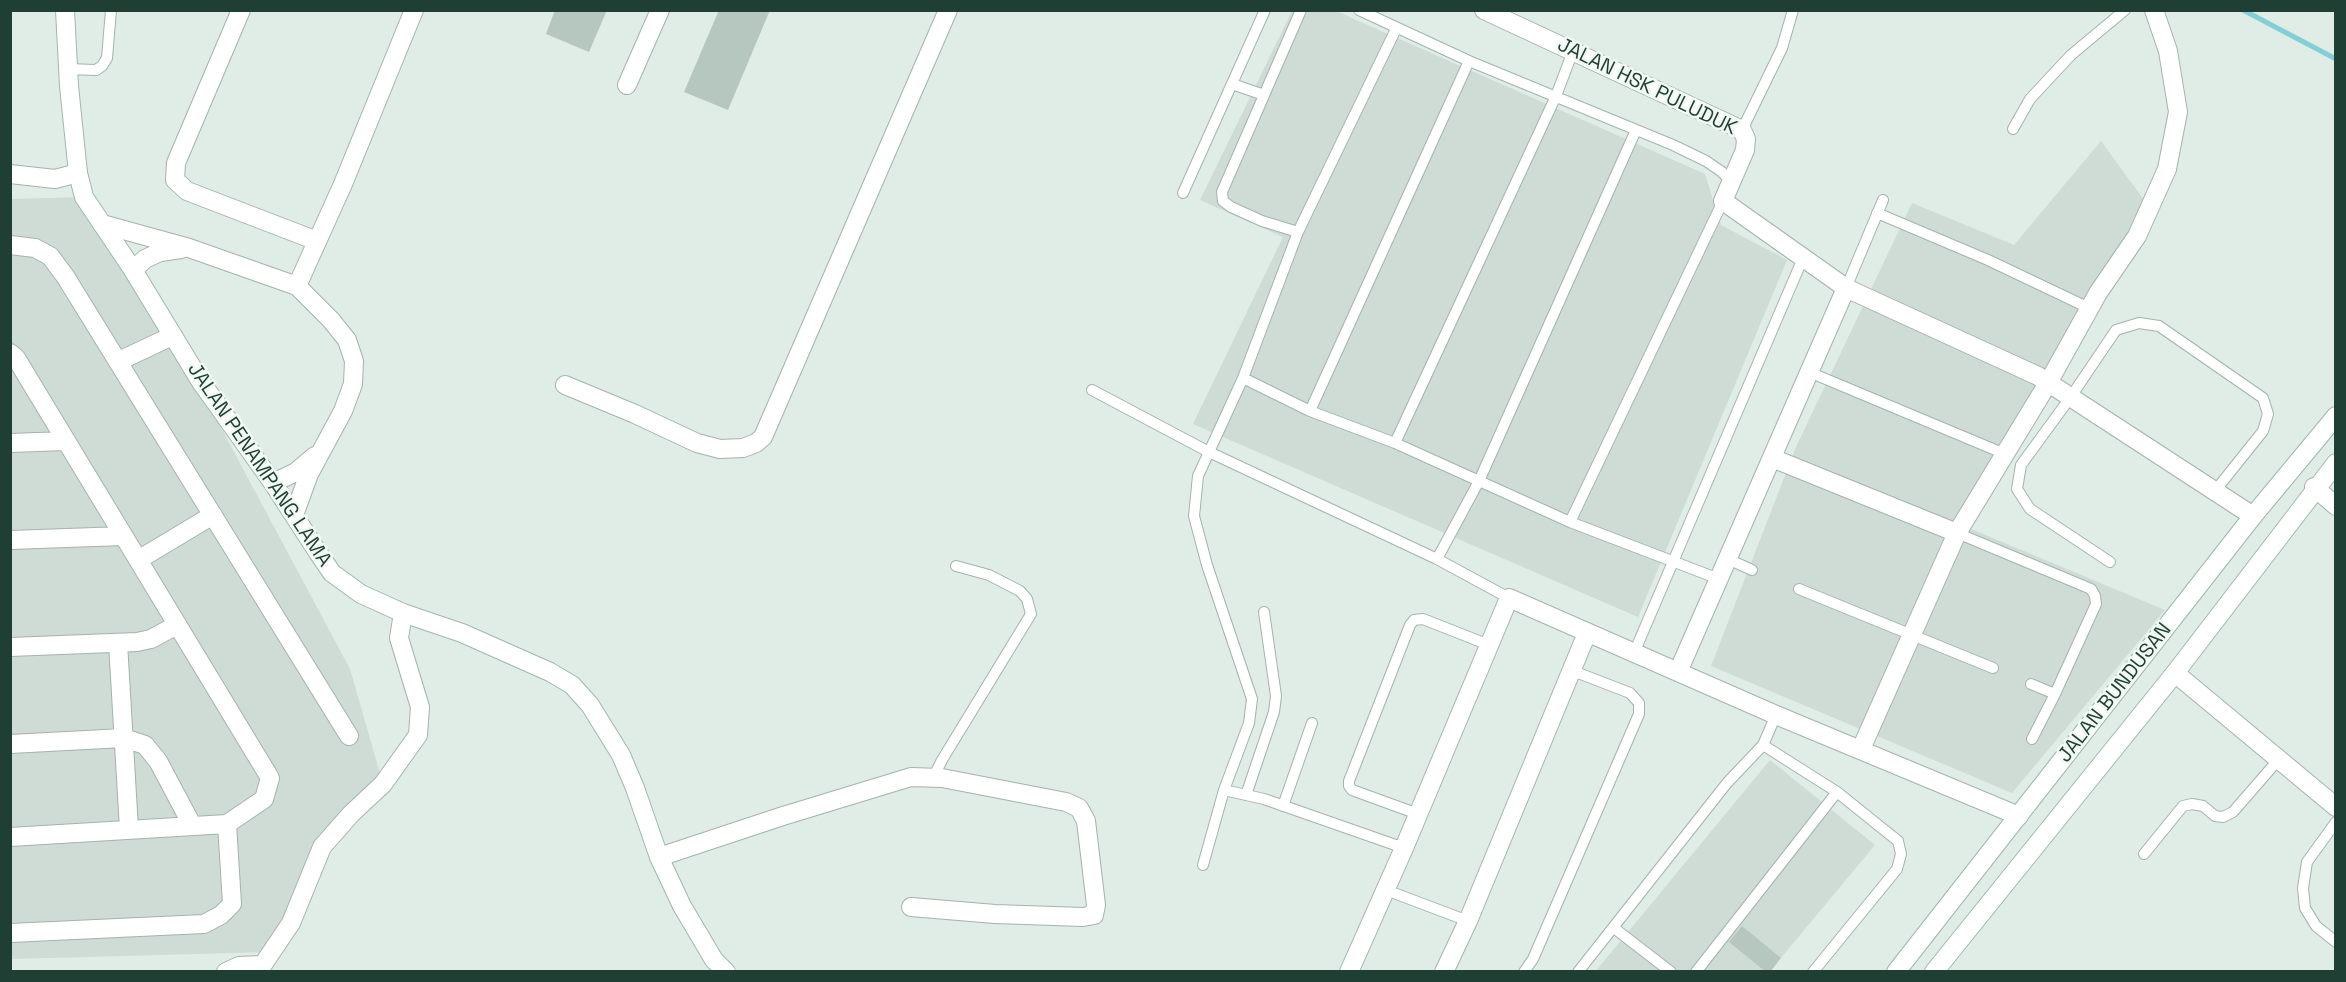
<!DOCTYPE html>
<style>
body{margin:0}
#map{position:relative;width:2346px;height:982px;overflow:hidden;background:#e0ece6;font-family:"Space Grotesk",sans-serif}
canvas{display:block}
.frame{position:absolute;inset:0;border:12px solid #1f3e34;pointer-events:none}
</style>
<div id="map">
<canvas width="2346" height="982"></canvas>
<div class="frame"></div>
</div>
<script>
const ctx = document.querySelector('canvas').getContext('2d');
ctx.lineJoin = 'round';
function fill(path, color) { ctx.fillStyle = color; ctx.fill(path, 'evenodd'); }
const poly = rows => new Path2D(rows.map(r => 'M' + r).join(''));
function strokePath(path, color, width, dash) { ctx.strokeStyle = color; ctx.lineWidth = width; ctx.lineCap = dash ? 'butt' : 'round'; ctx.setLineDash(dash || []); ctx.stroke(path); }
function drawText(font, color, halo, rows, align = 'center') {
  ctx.font = font + ' "Space Grotesk",sans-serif'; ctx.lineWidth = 5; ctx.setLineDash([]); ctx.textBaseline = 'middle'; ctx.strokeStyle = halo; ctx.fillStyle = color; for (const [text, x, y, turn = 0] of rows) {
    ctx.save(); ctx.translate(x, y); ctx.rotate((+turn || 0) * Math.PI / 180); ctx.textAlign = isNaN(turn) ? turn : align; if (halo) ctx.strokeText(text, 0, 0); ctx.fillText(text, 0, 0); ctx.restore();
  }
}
fill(poly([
 [1292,11,1336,11,1705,174,1721,225,1787,260,1638,617,1193,424,1283,237,1200,200],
 [2101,141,2147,204,1964,526,2165,610,2012,793,1711,666,1796,447,1912,203,2014,245],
 [84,197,172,336,350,669,383,784,322,847,270,952,11,959,10,199],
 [1770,760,1875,845,1770,971,1595,972]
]), '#cedcd5');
strokePath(poly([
 [2243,10,2336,59]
]), '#83cfd7', 5);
fill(poly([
 [555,10,607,10,589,52,546,34],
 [719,10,770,10,728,110,684,92],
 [1742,926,1781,958,1770,972,1766,972,1729,942]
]), '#b5c7bf');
const service = poly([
 [1359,10,1469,61,1673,145,1706,161,1722,172,1731,182],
 [67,69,96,70,102,66,107,58,111,10],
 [1232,84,1264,95],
 [2013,129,2030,99,2071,55,2125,10],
 [1742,130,1782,48,1793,10],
 [1183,193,1265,10],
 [1877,213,1988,260,2089,308],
 [1298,232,1262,221,1231,207,1223,201,1222,192,1301,10],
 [1846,288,1883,200],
 [1809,372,2005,454],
 [1243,378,1310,411,1395,443,1570,522,1719,579],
 [1092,390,1209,452,1437,559,1509,598],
 [1310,411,1469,61],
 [1395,443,1556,96,1573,51],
 [1570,522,1723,201],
 [1957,533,2091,589,2095,596,2096,604,2055,694,2032,739],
 [1437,559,1479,481,1636,130],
 [1728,559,1752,570],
 [2110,562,2030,509,2017,489,2021,465,2070,398,2116,330,2139,323,2159,326,2263,398,2268,414,2263,431,2215,491],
 [1799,589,1993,668],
 [1634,653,1803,258],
 [2031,684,2055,694],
 [1763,745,1837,792,1898,841,1901,854,1897,869,1813,972],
 [933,778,942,760,1031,614,1027,599,1020,591,989,575,956,566],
 [1224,790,1264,799,1404,848],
 [1246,795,1274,712,1276,696,1264,612],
 [1283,806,1312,723],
 [1418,814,1352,790,1349,786,1349,781,1410,625,1414,620,1423,619,1489,645],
 [2336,822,2307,862,2303,888,2305,908,2316,926,2336,942],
 [2144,854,2183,806,2192,804,2203,806,2215,816,2223,817,2233,812,2279,759],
 [1203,865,1224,790,1249,723,1252,699,1207,565,1194,516,1198,476,1243,378,1298,232,1396,29],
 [1386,890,1468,921],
 [1614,928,1671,972],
 [1524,972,1533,959,1639,714,1639,703,1630,693,1573,671],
 [1578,972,1727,783,1763,745,1776,715],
 [1696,972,1837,792]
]);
const minor = poly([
 [241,10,176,163,175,180,187,191,317,241],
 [1484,10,1742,130,1746,139,1745,150,1723,201,1846,288,2038,376,2253,516],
 [627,85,660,10],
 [10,174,55,179,78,173],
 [102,224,189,248,297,286,331,320,347,340,354,361,353,384,343,411,309,474,294,515],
 [10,245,35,248,50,256,65,276,349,736],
 [133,270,145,259,160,252,181,249],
 [297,286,343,184,414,10],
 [10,353,16,358,270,778,264,799,227,824,10,837],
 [119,361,172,336],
 [565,385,635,414,697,443,720,449,743,448,756,443,763,437,948,10],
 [10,443,66,441],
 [1772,458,1957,533],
 [273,483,296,472,315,456],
 [2314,487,2336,506],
 [10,540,124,536],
 [138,560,213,515],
 [118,643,129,829],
 [10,647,137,642,151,639,177,625],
 [1678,672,1846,288],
 [2175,673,2336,807],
 [10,744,124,738,145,745,158,761,192,825],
 [1861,749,1957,533,2048,383,2098,293,2137,236,2167,169,2178,112,2168,51,2154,10],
 [659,857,783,816,911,777,942,778,1066,802,1079,808,1086,821,1096,905,1094,915,1083,917,995,914,911,907],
 [10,933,204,924,221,915,232,904,227,824],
 [226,972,239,966,262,965],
 [1349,972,1404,848,1509,598,1776,715,2019,816],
 [1444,972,1468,921,1587,633]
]);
const tertiary = poly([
 [258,972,291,923,322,847,351,814,383,784,418,735,420,707,399,638,403,613]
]);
const secondary = poly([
 [65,10,69,86,78,173,84,197,133,270,201,382,273,483,319,554,332,573,361,594,403,613,462,633,550,672,572,685,590,705,621,755,635,788,659,857,682,906,714,960,726,972],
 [1896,972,2253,516,2336,416],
 [1934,972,2175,673,2336,463]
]);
strokePath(service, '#a2b4ad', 12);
strokePath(minor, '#a2b4ad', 20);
strokePath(tertiary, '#a2b4ad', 20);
strokePath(secondary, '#9db9ad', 20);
strokePath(service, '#fff', 10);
strokePath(minor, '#fff', 18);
strokePath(tertiary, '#fff', 18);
strokePath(secondary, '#fff', 18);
drawText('20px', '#1f3e34', '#f1f9f4', [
 ["JALAN HSK PULUDUK",1647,87,26],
 ["JALAN PENAMPANG LAMA",259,465,56],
 ["JALAN BUNDUSAN",2115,693,-52]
]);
</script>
